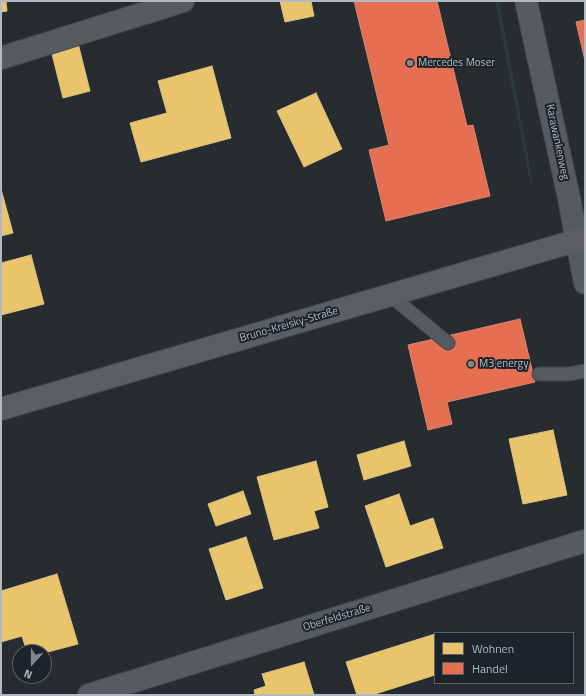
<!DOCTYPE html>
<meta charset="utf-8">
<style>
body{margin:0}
#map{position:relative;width:586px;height:696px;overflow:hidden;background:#272c31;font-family:"Titillium Web",sans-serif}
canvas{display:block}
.frame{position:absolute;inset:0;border:2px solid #b1bac2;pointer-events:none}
.legend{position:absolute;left:434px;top:632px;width:140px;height:52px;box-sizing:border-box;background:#1c242a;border:1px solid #586067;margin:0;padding:5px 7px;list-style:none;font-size:12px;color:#b1bac2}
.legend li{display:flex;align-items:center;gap:8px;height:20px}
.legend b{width:20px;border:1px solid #586067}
.north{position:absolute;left:12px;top:644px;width:40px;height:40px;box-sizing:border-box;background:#1c242a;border:1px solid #586067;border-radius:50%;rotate:201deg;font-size:11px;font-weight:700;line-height:16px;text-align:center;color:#b1bac2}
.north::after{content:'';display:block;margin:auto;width:14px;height:18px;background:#81888f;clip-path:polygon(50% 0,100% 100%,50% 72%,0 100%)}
</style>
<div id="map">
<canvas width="586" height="696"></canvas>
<div class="frame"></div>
<ul class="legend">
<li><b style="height:11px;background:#e9c46a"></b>Wohnen</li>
<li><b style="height:11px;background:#e76f51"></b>Handel</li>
</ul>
<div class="north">N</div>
</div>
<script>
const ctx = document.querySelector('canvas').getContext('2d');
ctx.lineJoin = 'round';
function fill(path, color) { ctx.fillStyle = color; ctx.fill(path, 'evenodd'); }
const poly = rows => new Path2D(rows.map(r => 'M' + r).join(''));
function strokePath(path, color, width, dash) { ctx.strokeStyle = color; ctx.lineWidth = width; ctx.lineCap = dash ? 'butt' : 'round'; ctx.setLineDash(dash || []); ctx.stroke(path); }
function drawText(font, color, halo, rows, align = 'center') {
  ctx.font = font + ' "Titillium Web",sans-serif'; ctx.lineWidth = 4; ctx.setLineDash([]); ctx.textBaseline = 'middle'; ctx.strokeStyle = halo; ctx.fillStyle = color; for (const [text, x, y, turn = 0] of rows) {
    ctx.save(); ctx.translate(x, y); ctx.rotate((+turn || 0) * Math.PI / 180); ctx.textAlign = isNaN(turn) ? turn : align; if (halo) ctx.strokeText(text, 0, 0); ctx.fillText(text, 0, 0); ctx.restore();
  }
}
fill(poly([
 [495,1,499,1,532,178,531,187]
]), '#2a3b3a');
const homes = poly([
 [1,1,6,1,7,11,1,12,1,1],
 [280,1,311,1,314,16,285,22,280,1],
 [78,43,90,91,63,98,51,50,78,43],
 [212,66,231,138,141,162,130,123,167,113,158,81,212,66],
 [316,93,342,149,304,167,277,111,316,93],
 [1,189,13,233,1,236,1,189],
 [31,255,44,304,1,315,1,263,31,255],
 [553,430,567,495,523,504,509,439,553,430],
 [404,441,411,466,364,480,357,455,404,441],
 [316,461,328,507,314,511,319,528,274,540,257,477,316,461],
 [243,491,251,514,216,526,208,504,243,491],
 [399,494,410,526,433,518,443,548,386,567,365,506,399,494],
 [246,537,263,588,226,600,209,549,246,537],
 [57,574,78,644,44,653,27,652,22,636,1,642,1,591,57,574],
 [435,634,435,675,372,695,357,695,346,662,435,634],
 [304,662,314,695,255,695,254,690,266,686,262,674,304,662]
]);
fill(homes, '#e9c46a');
strokePath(homes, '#d8c184', 1);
const shops = poly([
 [354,1,437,1,467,126,473,125,490,196,386,221,369,150,389,145,354,1],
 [585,20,585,61,576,22,585,20],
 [520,319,535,382,447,402,452,424,428,430,408,345,520,319]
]);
fill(shops, '#e76f51');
strokePath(shops, '#d78673', 1);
const lane = poly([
 [391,296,448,343],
 [539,374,569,374,585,371]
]);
const street = poly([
 [526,1,569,198,585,283],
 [1,58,183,1],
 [89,695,585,541]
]);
const secondary = poly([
 [1,409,585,238]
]);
strokePath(lane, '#44484c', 15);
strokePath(street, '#44484c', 24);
strokePath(secondary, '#44484c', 24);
strokePath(lane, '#565b60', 13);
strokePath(street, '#565b60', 22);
strokePath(secondary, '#5b5f64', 22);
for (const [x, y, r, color] of [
 [410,63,4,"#81888f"],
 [471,364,4,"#81888f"]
]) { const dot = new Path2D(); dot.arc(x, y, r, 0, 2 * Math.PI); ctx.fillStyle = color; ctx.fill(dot); strokePath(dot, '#1c242a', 1.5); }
drawText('11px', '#b1bac2', '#1c242a', [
 ["Mercedes Moser",418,63],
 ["M3 energy",479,364]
], 'left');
drawText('11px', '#b1bac2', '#1c242a', [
 ["Karawankenweg",557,142,78],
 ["Bruno-Kreisky-Straße",289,325,-16],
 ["Oberfeldstraße",337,618,-17]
]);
</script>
